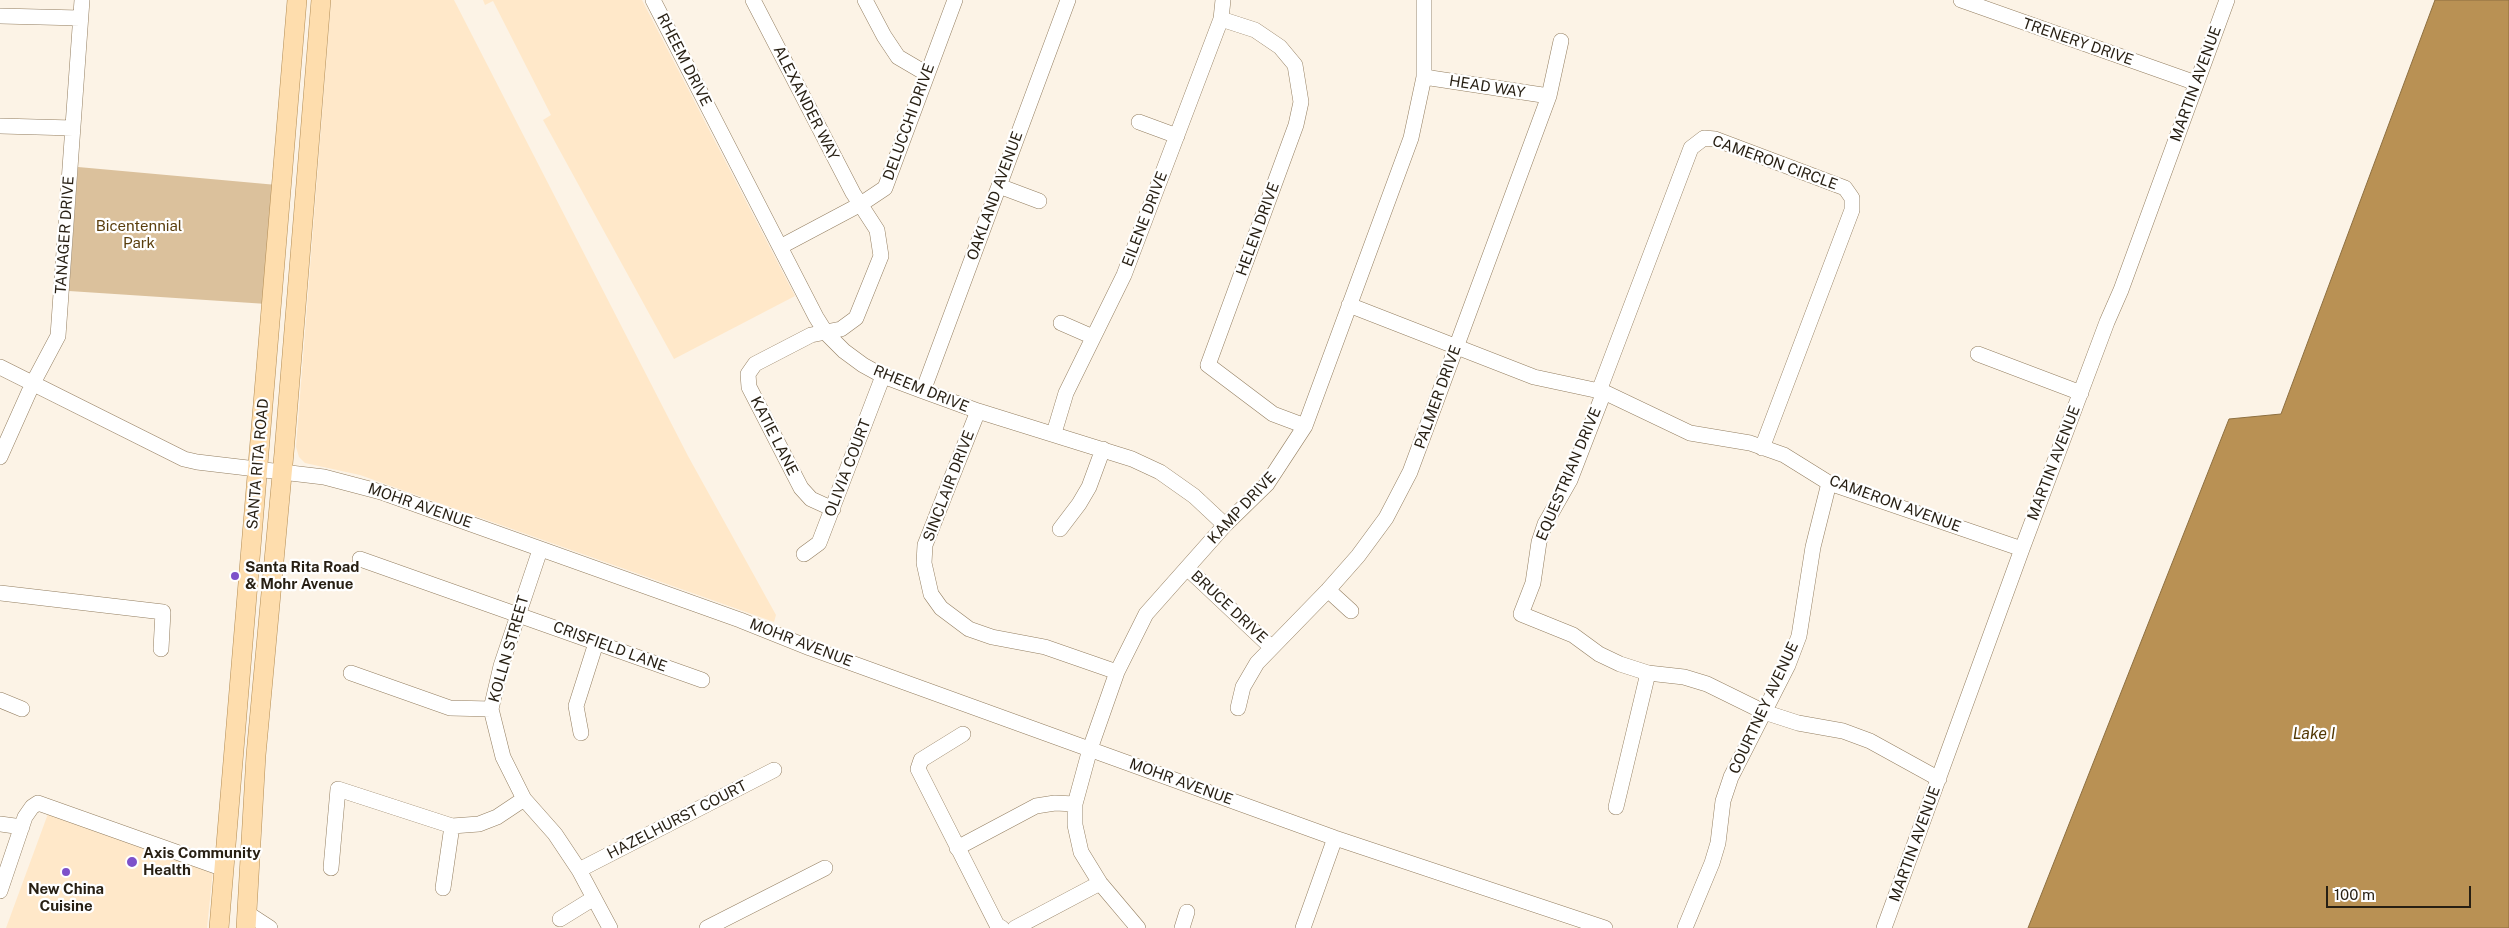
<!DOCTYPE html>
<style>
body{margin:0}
#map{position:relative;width:2509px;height:928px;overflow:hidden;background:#fcf3e6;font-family:"Public Sans",sans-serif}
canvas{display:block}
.scale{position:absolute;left:2326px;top:886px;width:145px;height:22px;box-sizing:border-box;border:2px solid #271f13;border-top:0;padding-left:6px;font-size:15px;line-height:18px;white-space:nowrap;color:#271f13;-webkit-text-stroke:4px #fff;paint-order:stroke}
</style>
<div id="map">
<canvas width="2509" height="928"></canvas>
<div class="scale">100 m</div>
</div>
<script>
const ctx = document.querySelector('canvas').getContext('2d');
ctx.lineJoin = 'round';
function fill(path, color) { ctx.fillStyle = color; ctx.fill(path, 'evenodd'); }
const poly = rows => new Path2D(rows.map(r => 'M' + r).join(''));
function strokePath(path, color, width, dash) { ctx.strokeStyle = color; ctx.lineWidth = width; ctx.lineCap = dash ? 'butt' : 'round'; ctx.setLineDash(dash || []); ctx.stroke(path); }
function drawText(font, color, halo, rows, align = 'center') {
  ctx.font = font + ' "Public Sans",sans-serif'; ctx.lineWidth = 4.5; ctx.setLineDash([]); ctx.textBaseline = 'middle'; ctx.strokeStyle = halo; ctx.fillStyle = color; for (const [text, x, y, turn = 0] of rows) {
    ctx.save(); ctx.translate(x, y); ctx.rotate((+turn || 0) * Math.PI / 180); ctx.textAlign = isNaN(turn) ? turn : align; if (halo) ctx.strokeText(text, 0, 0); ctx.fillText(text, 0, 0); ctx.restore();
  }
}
fill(poly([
 [331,0,454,0,688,456,776,615,774,622,360,475,305,463,299,457,296,447],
 [483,0,642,0,795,296,674,359,543,120,551,115,493,1,485,5],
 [49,811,213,870,207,928,6,928]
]), '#ffe8c9');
fill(poly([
 [78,167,277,185,267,304,69,291]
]), '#dbc19c');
const water = poly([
 [2435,0,2509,0,2509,928,2028,928,2229,419,2281,414,2435,0]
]);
fill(water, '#b99154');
strokePath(water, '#8d6f40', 1);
const minor = poly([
 [653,0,816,317,826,333,844,351,863,365,883,376,923,391,978,411,1132,459,1160,472,1194,496,1225,525],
 [753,0,853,193,877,230,881,256,856,318,841,329,811,335,755,364,748,374,749,387,801,488,811,499,833,509],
 [865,0,884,36,898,57,927,74],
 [1961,0,2196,83],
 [0,16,80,18],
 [1221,19,1255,30,1280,47,1295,65,1301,102,1296,125,1208,365,1273,414,1305,426],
 [1424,77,1549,96],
 [1139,122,1177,136],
 [0,126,73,128],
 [999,186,1039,201],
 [780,247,861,204,885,188,955,0],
 [1349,305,1534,377,1604,392,1690,433,1750,443,1784,455,1829,483,2022,549],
 [1061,323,1093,337],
 [1978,354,2081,393],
 [0,367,184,459,197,462,324,477,381,492,740,620,810,648,1335,838,1605,928],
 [923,391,1068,0],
 [1599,391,1691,148,1704,138,1715,139,1845,188,1852,198,1852,210,1762,448],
 [1604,392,1570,480,1545,524,1539,542,1533,583,1521,614,1573,635,1599,654,1620,664,1648,673,1684,677,1707,684,1764,712,1798,723,1843,731,1870,741,1939,779],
 [978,411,925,545,924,563,931,594,941,608,969,629,992,637,1045,647,1117,672],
 [1054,433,1066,393,1124,275,1221,19,1223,0],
 [0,457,33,383,58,336,82,0],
 [1060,529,1079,504,1089,487,1103,449],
 [540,550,501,666,491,709,503,757,524,799,555,834,579,870,610,928],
 [804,554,819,543,883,376],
 [360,559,702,680],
 [1187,568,1271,647],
 [1328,590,1351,611],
 [0,593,163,612,161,649],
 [351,673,450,708,491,709],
 [0,700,22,709],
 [1238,708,1243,687,1257,663,1328,590,1358,556,1386,518,1410,472,1549,96,1561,41],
 [581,733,576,706,596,643],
 [963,734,921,760,918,769,997,925,1002,928],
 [1616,807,1648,673],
 [0,824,22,827],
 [957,848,1036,806,1055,803,1075,804],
 [331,868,338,789,452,826,479,824,497,817,524,799],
 [579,870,774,770],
 [443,888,452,826],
 [0,891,25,817,32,807,38,803,224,869],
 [247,913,270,928],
 [560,919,594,898],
 [707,928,825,868],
 [1015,928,1100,883],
 [1138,928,1100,883,1081,852,1075,825,1075,804,1090,749,1117,672,1146,614,1225,525,1267,484,1305,426,1411,138,1424,77,1424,0],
 [1182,928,1187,912],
 [1303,928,1335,838],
 [1685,928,1712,863,1718,843,1723,801,1731,777,1788,665,1799,636,1813,547,1829,483],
 [1884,928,2022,549,2107,322,2121,290,2227,0]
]);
const major = poly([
 [219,928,297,0],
 [246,928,256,755,284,453,321,0]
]);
strokePath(minor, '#937e60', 16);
strokePath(major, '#b28c54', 20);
strokePath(minor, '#fff', 15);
strokePath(major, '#feddad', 19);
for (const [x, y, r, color] of [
 [235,576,5,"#7d51ca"],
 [132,862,6,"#7d51ca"],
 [66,872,5,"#7d51ca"]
]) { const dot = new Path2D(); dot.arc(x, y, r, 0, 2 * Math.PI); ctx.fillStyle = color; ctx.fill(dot); strokePath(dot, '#fff', 2); }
drawText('15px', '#271f13', '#fff', [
 ["TRENERY DRIVE",2078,42,19],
 ["RHEEM DRIVE",684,60,63],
 ["MARTIN AVENUE",2196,84,-70],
 ["HEAD WAY",1487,87,9],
 ["ALEXANDER WAY",806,103,63],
 ["DELUCCHI DRIVE",909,122,-70],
 ["CAMERON CIRCLE",1775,163,20],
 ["OAKLAND AVENUE",995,196,-70],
 ["EILENE DRIVE",1145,219,-69],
 ["HELEN DRIVE",1258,229,-70],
 ["TANAGER DRIVE",65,235,-86],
 ["RHEEM DRIVE",921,389,22],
 ["PALMER DRIVE",1438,397,-70],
 ["KATIE LANE",774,436,63],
 ["MARTIN AVENUE",2054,463,-69],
 ["SANTA RITA ROAD",258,464,-85],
 ["OLIVIA COURT",848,468,-69],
 ["EQUESTRIAN DRIVE",1569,474,-67],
 ["SINCLAIR DRIVE",949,486,-69],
 ["CAMERON AVENUE",1895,504,20],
 ["MOHR AVENUE",420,506,19],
 ["KAMP DRIVE",1242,508,-47],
 ["BRUCE DRIVE",1229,607,43],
 ["MOHR AVENUE",801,643,21],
 ["CRISFIELD LANE",610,647,20],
 ["KOLLN STREET",509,649,-74],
 ["COURTNEY AVENUE",1764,708,-65],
 ["MOHR AVENUE",1181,782,20],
 ["HAZELHURST COURT",677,820,-27],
 ["MARTIN AVENUE",1915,844,-70]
]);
drawText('15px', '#5a3e0d', '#fff', [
 ["Bicentennial",139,226],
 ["Park",139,243]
]);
drawText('bold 15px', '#271f13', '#fff', [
 ["Santa Rita Road",245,567],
 ["& Mohr Avenue",245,584],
 ["Axis Community",143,853],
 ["Health",143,870],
 ["New China",66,889,"center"],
 ["Cuisine",66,906,"center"]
], 'left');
drawText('italic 16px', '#533804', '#fff', [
 ["Lake I",2314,734]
]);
</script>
